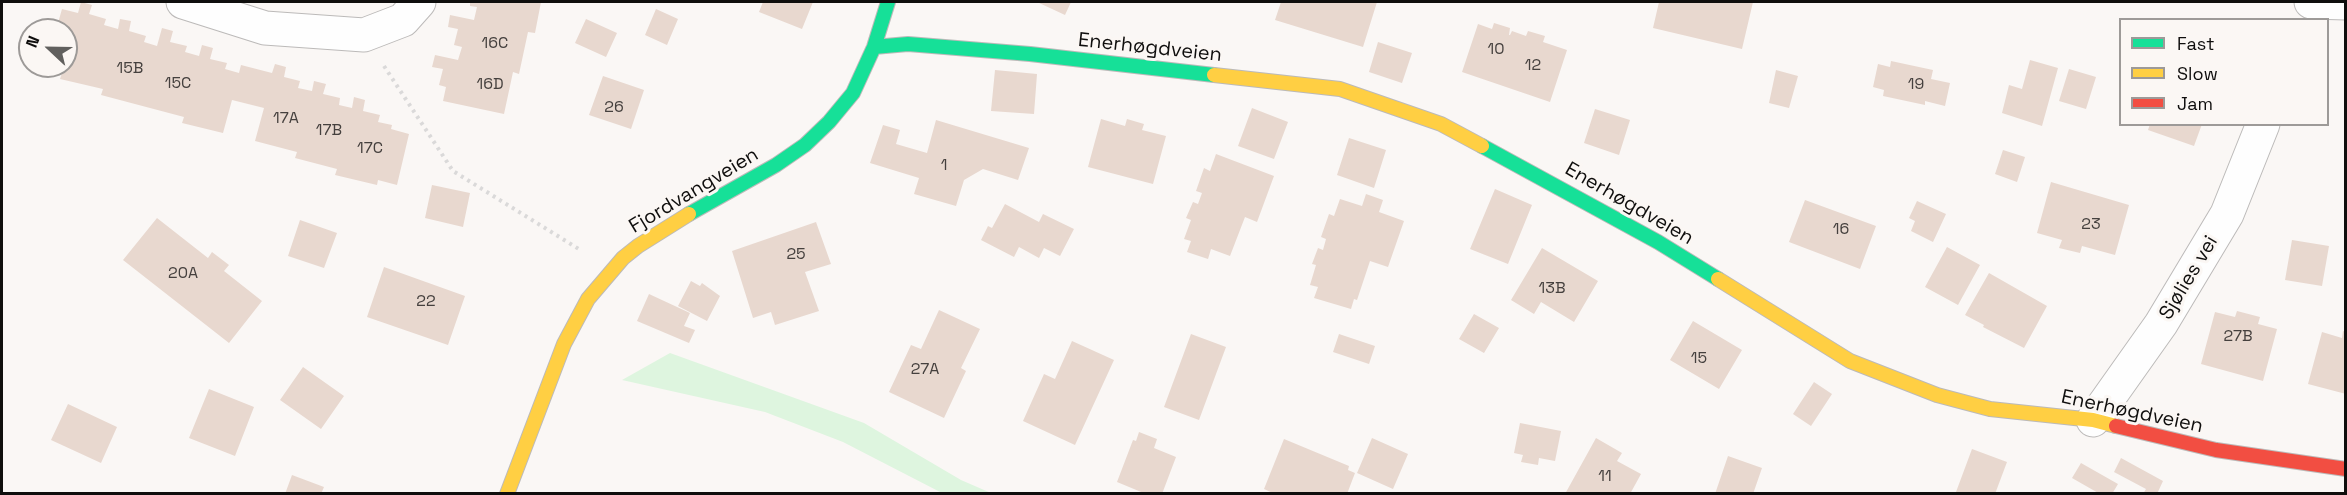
<!DOCTYPE html>
<meta charset="utf-8">
<style>
body{margin:0}
#map{position:relative;width:2347px;height:495px;overflow:hidden;background:#faf7f5;font-family:"Space Grotesk",sans-serif}
canvas{display:block}
.frame{position:absolute;inset:0;border:3px solid #0f0e0d;pointer-events:none}
.legend{position:absolute;left:2119px;top:18px;width:210px;height:108px;box-sizing:border-box;background:#fbf7f4;border:2px solid #9d9a98;margin:0;padding:8px 10px;list-style:none;font-size:18px;color:#0f0e0d}
.legend li{display:flex;align-items:center;gap:12px;height:30px}
.legend b{width:30px;border:2px solid #9d9a98}
.north{position:absolute;left:18px;top:18px;width:60px;height:60px;box-sizing:border-box;background:#fbf7f4;border:2px solid #9d9a98;border-radius:50%;rotate:292deg;font-size:16px;font-weight:700;line-height:24px;text-align:center;color:#0f0e0d}
.north::after{content:'';display:block;margin:auto;width:21px;height:27px;background:#61605e;clip-path:polygon(50% 0,100% 100%,50% 72%,0 100%)}
</style>
<div id="map">
<canvas width="2347" height="495"></canvas>
<div class="frame"></div>
<ul class="legend">
<li><b style="height:8px;background:#16e098"></b>Fast</li>
<li><b style="height:8px;background:#ffcf43"></b>Slow</li>
<li><b style="height:8px;background:#f24e42"></b>Jam</li>
</ul>
<div class="north">N</div>
</div>
<script>
const ctx = document.querySelector('canvas').getContext('2d');
ctx.lineJoin = 'round';
function fill(path, color) { ctx.fillStyle = color; ctx.fill(path, 'evenodd'); }
const poly = rows => new Path2D(rows.map(r => 'M' + r).join(''));
function strokePath(path, color, width, dash) { ctx.strokeStyle = color; ctx.lineWidth = width; ctx.lineCap = dash ? 'butt' : 'round'; ctx.setLineDash(dash || []); ctx.stroke(path); }
function drawText(font, color, halo, rows, align = 'center') {
  ctx.font = font + ' "Space Grotesk",sans-serif'; ctx.lineWidth = 6; ctx.setLineDash([]); ctx.textBaseline = 'middle'; ctx.strokeStyle = halo; ctx.fillStyle = color; for (const [text, x, y, turn = 0] of rows) {
    ctx.save(); ctx.translate(x, y); ctx.rotate((+turn || 0) * Math.PI / 180); ctx.textAlign = isNaN(turn) ? turn : align; if (halo) ctx.strokeText(text, 0, 0); ctx.fillText(text, 0, 0); ctx.restore();
  }
}
fill(poly([
 [670,353,864,423,961,480,991,493,942,493,843,442,765,412,622,380]
]), '#def5df');
fill(poly([
 [81,2,92,5,89,14,106,19,104,25,118,29,120,19,131,21,129,31,146,36,144,42,157,46,162,28,173,31,170,42,187,46,185,52,199,56,202,45,213,48,210,59,227,63,225,69,239,73,241,65,272,73,275,64,286,67,284,77,300,81,298,88,312,91,314,81,326,84,323,94,340,98,339,105,352,108,354,97,365,100,363,111,380,115,378,122,392,125,391,129,409,134,397,185,378,180,377,185,335,175,337,169,295,158,297,152,255,141,264,108,232,100,223,133,182,123,184,117,101,95,103,89,60,79,62,73,46,68,46,66,66,66,66,30,56,30,62,9,78,13],
 [470,2,541,2,535,33,528,32,519,74,513,72,504,114,443,101,446,87,439,85,443,69,432,67,435,55,458,60,462,47,454,45,458,29,448,27,450,15,474,20,477,7,470,6],
 [763,2,813,2,802,29,759,12],
 [1037,2,1071,2,1065,15],
 [1281,2,1377,2,1363,47,1275,20],
 [1659,2,1753,2,1742,49,1653,28],
 [656,9,678,19,667,45,645,35],
 [586,19,617,33,606,57,575,43],
 [1494,23,1510,28,1509,35,1510,35,1512,31,1526,36,1528,31,1545,36,1543,42,1567,50,1550,102,1462,72,1478,24,1492,29],
 [1378,42,1412,53,1402,83,1369,72],
 [2030,60,2058,68,2042,126,2002,113,2009,85,2022,89],
 [1891,61,1933,70,1931,79,1950,83,1945,106,1925,101,1925,105,1883,96,1884,90,1873,87,1878,64,1890,67],
 [2069,69,2096,77,2086,109,2059,101],
 [995,70,1037,74,1034,114,991,111],
 [1776,70,1798,76,1789,108,1769,103],
 [603,76,644,90,631,129,589,115],
 [1252,108,1288,122,1274,159,1238,146],
 [1595,109,1630,120,1619,155,1584,143],
 [1101,119,1125,126,1127,119,1144,124,1142,130,1166,136,1153,184,1088,167],
 [936,120,1029,148,1018,180,983,169,964,180,956,206,914,194,919,178,870,163,883,125,900,130,896,144,927,153],
 [2150,124,2202,124,2194,146,2148,130],
 [1349,138,1386,150,1374,188,1337,175],
 [2003,150,2025,157,2017,182,1995,174],
 [1216,154,1274,176,1257,222,1245,217,1230,256,1211,249,1208,259,1187,252,1191,241,1184,239,1191,220,1186,218,1193,202,1198,204,1202,193,1196,191,1204,168,1210,171],
 [2051,182,2129,205,2115,255,2082,246,2080,253,2059,248,2062,240,2037,233],
 [432,185,470,193,463,227,425,218],
 [1495,189,1532,205,1508,264,1470,249],
 [1366,194,1383,200,1379,212,1404,221,1388,267,1370,261,1357,300,1354,299,1351,309,1314,298,1318,287,1310,285,1316,265,1312,264,1318,248,1323,250,1326,239,1321,237,1329,214,1334,216,1340,199,1362,206],
 [1805,200,1876,226,1860,269,1789,242],
 [1917,201,1946,214,1933,242,1911,231,1915,221,1909,218],
 [1005,204,1039,222,1043,214,1074,229,1060,256,1044,248,1039,258,1019,247,1014,257,981,240,988,226,992,228],
 [157,218,208,258,212,252,229,265,224,271,262,301,229,343,123,260],
 [300,220,337,233,324,268,288,256],
 [816,222,831,264,805,272,819,311,775,325,771,312,753,318,732,251],
 [2292,240,2329,246,2322,286,2285,280],
 [1947,247,1980,265,1958,305,1925,287],
 [1542,248,1598,281,1574,322,1541,302,1534,314,1511,300],
 [384,267,465,296,448,345,367,317],
 [1989,273,2047,306,2024,348,1983,327,1984,325,1965,315],
 [691,281,700,286,702,283,720,296,707,321,678,306],
 [649,294,690,313,684,326,695,330,689,343,637,321],
 [939,310,980,329,961,368,966,371,944,418,889,392,911,345,921,349],
 [2237,311,2260,317,2258,324,2277,329,2263,381,2201,364,2215,312,2235,317],
 [1474,314,1499,328,1484,353,1459,339],
 [1693,321,1742,350,1719,389,1670,360],
 [2343,331,2346,332,2346,394,2308,384,2322,332,2342,338],
 [1191,334,1226,347,1199,420,1164,407],
 [1339,334,1375,346,1369,364,1333,352],
 [1072,341,1114,360,1075,445,1023,421,1044,374,1055,379],
 [303,367,344,396,321,429,280,400],
 [1814,382,1832,394,1811,426,1793,414],
 [209,389,254,407,235,456,189,438],
 [68,404,117,427,101,463,51,440],
 [1520,423,1561,431,1555,461,1539,458,1538,465,1521,462,1523,455,1514,453],
 [1139,432,1157,439,1154,448,1176,457,1162,494,1146,494,1117,482,1133,440,1136,441],
 [1372,438,1408,454,1393,489,1357,473],
 [1596,438,1622,453,1617,461,1641,474,1630,494,1565,494],
 [1284,439,1349,466,1348,470,1355,473,1347,494,1275,494,1264,489],
 [1972,449,2007,462,1995,494,1956,492],
 [1728,456,1762,468,1753,494,1715,494],
 [2121,458,2163,481,2157,494,2143,494,2146,489,2114,472],
 [2081,463,2118,484,2112,494,2100,494,2072,478],
 [292,475,324,487,321,494,285,494]
]), '#e8d8cf');
const street = poly([
 [183,2,265,28,364,35,403,20,419,2],
 [2311,2,2346,3],
 [2093,420,2161,324,2227,214,2263,124]
]);
const fast = poly([
 [874,47,908,44,1030,54,1214,75],
 [1482,146,1658,242,1718,279],
 [689,214,776,165,805,145,829,122,853,93,874,47,888,2]
]);
const slow = poly([
 [1214,75,1340,89,1441,124,1482,146],
 [1718,279,1850,361,1937,395,1990,409,2093,420,2116,426],
 [507,494,564,344,588,299,623,258,638,246,689,214]
]);
const jam = poly([
 [2116,426,2216,450,2346,469]
]);
strokePath(street, '#bcbab9', 35);
strokePath(fast, '#bcbab9', 16);
strokePath(slow, '#bcbab9', 16);
strokePath(jam, '#bcbab9', 16);
strokePath(poly([
 [384,66,453,171,582,251]
]), '#dad9d9', 4, [3, 4.5]);
strokePath(street, '#fefefe', 33);
strokePath(fast, '#16e098', 14);
strokePath(slow, '#ffcf43', 14);
strokePath(jam, '#f24e42', 14);
drawText('16px', '#45403e', null, [
 ["16C",495,44],
 ["10",1496,50],
 ["12",1533,66],
 ["15B",130,69],
 ["15C",178,84],
 ["16D",490,85],
 ["19",1916,85],
 ["26",614,108],
 ["17A",286,119],
 ["17B",329,131],
 ["17C",370,149],
 ["1",944,166],
 ["23",2091,225],
 ["16",1841,230],
 ["25",796,255],
 ["20A",183,274],
 ["13B",1552,289],
 ["22",426,302],
 ["27B",2238,337],
 ["15",1699,359],
 ["27A",925,370],
 ["11",1605,477]
]);
drawText('20px', '#0f0e0d', '#fbf7f4', [
 ["Enerhøgdveien",1150,48,6],
 ["Fjordvangveien",694,191,-31],
 ["Enerhøgdveien",1629,204,30],
 ["Sjølies vei",2189,278,-59],
 ["Enerhøgdveien",2132,412,12]
]);
</script>
